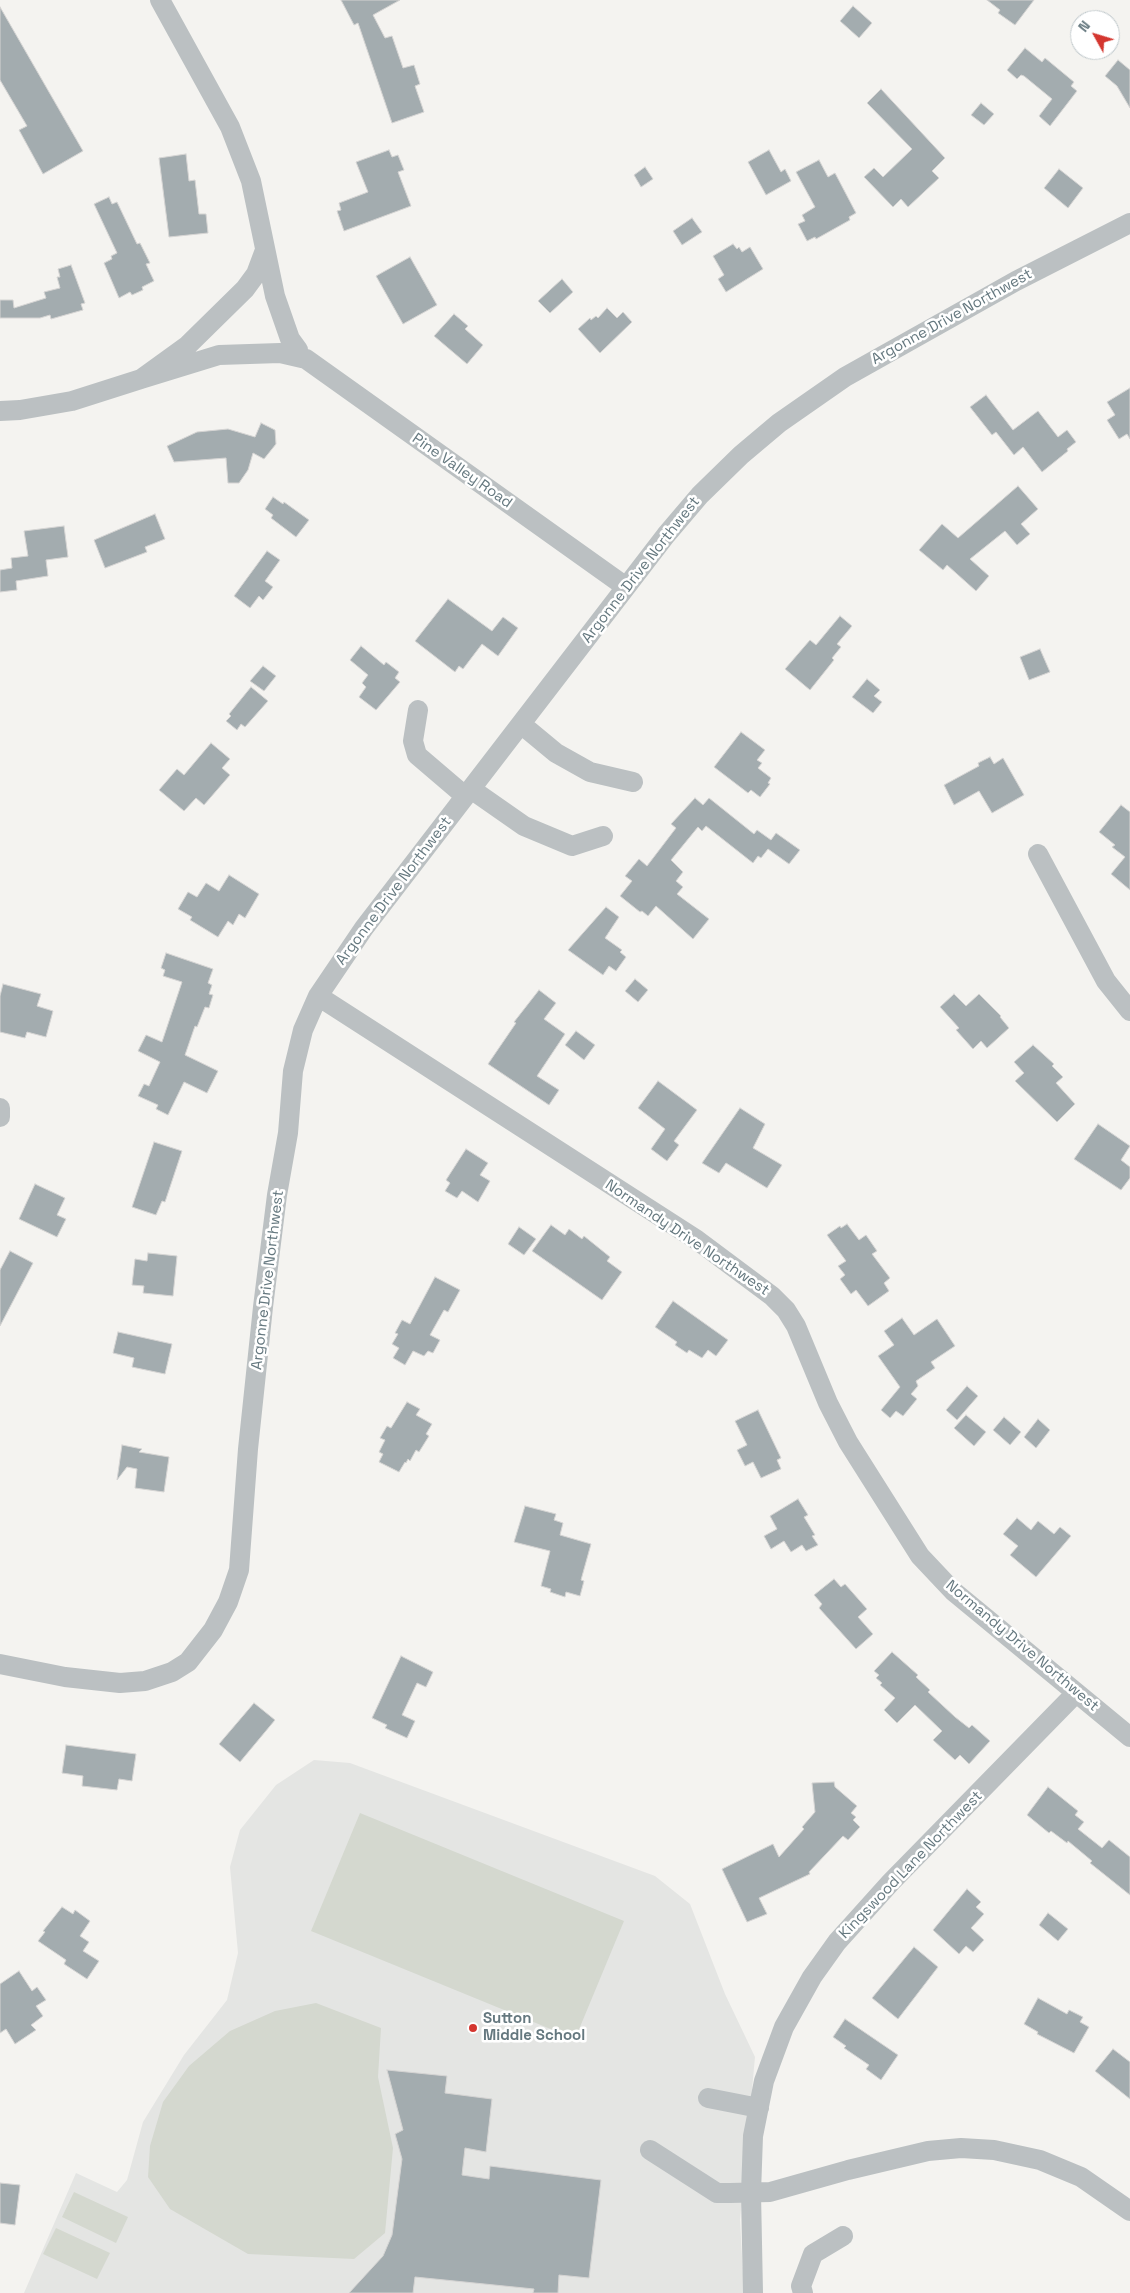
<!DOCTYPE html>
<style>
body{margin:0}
#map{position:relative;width:1130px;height:2293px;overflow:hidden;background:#f4f3f0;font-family:"Space Grotesk",sans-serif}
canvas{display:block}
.north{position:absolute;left:1070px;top:10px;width:50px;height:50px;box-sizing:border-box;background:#fff;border:1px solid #c1c9cc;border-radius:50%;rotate:309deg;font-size:14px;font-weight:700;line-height:20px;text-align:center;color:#65787f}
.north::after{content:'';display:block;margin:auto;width:18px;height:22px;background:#d4362f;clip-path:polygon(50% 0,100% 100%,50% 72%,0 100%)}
</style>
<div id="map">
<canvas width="1130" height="2293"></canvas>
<div class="north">N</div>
</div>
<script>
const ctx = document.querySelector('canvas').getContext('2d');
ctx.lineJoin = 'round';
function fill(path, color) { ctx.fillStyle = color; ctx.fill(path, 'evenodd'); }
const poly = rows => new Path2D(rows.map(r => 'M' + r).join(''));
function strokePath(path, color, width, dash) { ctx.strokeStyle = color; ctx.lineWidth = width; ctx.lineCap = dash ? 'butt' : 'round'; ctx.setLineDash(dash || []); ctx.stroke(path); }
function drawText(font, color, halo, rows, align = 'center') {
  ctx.font = font + ' "Space Grotesk",sans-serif'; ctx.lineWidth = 5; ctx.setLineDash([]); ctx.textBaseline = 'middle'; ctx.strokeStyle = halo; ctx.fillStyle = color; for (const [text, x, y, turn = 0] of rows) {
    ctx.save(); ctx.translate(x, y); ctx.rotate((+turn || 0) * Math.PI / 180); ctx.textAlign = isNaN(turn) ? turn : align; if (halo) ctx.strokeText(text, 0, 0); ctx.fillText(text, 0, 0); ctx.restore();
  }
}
fill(poly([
 [314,1760,350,1763,655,1876,690,1904,725,1994,755,2057,740,2220,744,2293,24,2293,76,2173,117,2192,127,2180,143,2122,184,2055,227,2000,238,1953,230,1867,240,1830,276,1785]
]), '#e4e5e3');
fill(poly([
 [360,1813,624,1921,575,2039,311,1931],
 [316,2003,381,2028,378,2077,393,2148,385,2233,354,2259,248,2254,170,2209,148,2177,150,2146,163,2102,189,2066,230,2031,275,2011],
 [74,2192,128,2217,116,2243,62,2217],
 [56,2228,110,2253,97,2279,43,2254]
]), '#d4d8cf');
const building = poly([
 [341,0,400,0,373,15,385,38,392,36,403,68,414,65,420,84,415,86,424,112,392,123,358,23,354,25,341,0],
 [987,0,1034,0,1015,25,998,13,1000,10,987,0],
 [853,6,872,23,859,38,840,21,853,6],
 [0,7,83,151,43,174,19,130,27,126,0,80,0,7],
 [1025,48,1042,62,1045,58,1074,82,1071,86,1077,91,1050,126,1039,116,1052,99,1024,76,1021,75,1017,79,1007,70,1025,48],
 [1118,60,1130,70,1130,108,1117,86,1105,76,1118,60],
 [881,89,945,158,932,171,939,178,908,207,901,199,893,207,864,177,874,168,883,177,912,149,867,103,881,89],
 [981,103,994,114,984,125,971,115,981,103],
 [389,150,392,157,398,155,404,170,398,172,411,206,344,231,337,211,341,210,339,203,368,192,356,162,389,150],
 [769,150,781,172,785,169,791,181,766,195,748,162,769,150],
 [186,154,189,181,195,180,199,214,206,214,208,233,169,237,159,158,186,154],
 [819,160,828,177,835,173,856,213,849,217,850,220,816,239,815,237,807,241,798,224,805,221,802,215,815,207,796,172,819,160],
 [645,167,653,179,641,187,634,175,645,167],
 [1059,169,1083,188,1068,208,1044,188,1059,169],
 [109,197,112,204,117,202,137,244,140,243,150,263,146,264,154,281,142,287,143,290,132,295,130,292,119,298,104,263,112,259,111,256,117,253,94,204,109,197],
 [692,218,702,232,682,245,673,231,692,218],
 [733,244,737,249,739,247,742,252,750,247,763,269,726,292,718,279,724,275,713,256,733,244],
 [410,257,437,305,403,324,376,276,410,257],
 [71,265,85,303,81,304,83,310,51,319,50,315,40,318,0,318,0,300,13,300,14,308,46,298,44,292,60,288,57,277,60,277,58,269,71,265],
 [562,279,573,292,550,313,538,301,562,279],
 [607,308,617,318,623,312,632,322,600,353,578,329,590,318,591,320,596,316,598,318,607,308],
 [454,314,468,326,465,329,483,345,467,364,434,336,454,314],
 [1130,388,1130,439,1127,434,1119,439,1107,420,1115,415,1107,402,1130,388],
 [986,395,1013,430,1038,411,1058,437,1067,430,1076,442,1067,449,1068,451,1042,472,1023,447,1014,455,996,432,992,435,970,407,986,395],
 [261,423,275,430,276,444,264,459,253,453,248,470,239,483,228,483,226,458,174,462,167,446,197,432,228,429,255,437,261,423],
 [1018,486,1038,509,1021,524,1030,534,1017,545,1005,531,970,559,989,576,976,591,947,565,943,570,919,550,942,524,958,538,1018,486],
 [273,497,283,504,284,502,309,520,296,537,271,518,273,515,265,509,273,497],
 [155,514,165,539,145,547,147,552,105,568,94,540,155,514],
 [64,526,68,557,46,560,48,576,16,581,17,590,0,592,0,570,12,568,11,558,28,556,24,531,64,526],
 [267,551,280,560,265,581,273,587,263,600,259,596,250,608,234,596,267,551],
 [448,599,492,631,503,617,518,628,498,656,482,644,463,669,459,666,455,672,415,641,448,599],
 [840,616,852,626,837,644,841,647,832,658,834,660,810,690,785,669,810,640,816,645,840,616],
 [361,646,384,665,386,662,399,672,395,678,400,682,376,710,359,697,366,687,362,683,368,675,350,660,361,646],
 [1040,649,1050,672,1029,680,1020,657,1040,649],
 [263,666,276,676,264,691,250,681,263,666],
 [867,679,880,690,874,696,882,702,873,713,852,697,867,679],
 [251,687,268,701,245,727,241,724,237,730,226,721,231,716,229,714,251,687],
 [741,732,765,750,757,760,762,763,758,768,771,778,768,783,770,784,760,797,751,790,748,793,714,767,741,732],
 [211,743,230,759,222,768,230,775,204,805,196,798,184,811,159,790,177,769,184,775,211,743],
 [990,757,994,764,1003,758,1024,795,992,813,979,791,954,805,944,785,979,766,978,763,990,757],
 [695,798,703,805,709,798,754,834,757,830,771,840,776,833,800,850,789,864,768,849,761,858,758,856,753,863,706,826,702,831,698,827,671,860,683,872,676,881,683,887,677,894,709,919,693,939,656,906,648,916,642,911,640,912,620,896,632,881,625,876,639,859,647,866,676,828,671,824,695,798],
 [1121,805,1130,812,1130,890,1111,874,1125,857,1112,847,1115,845,1099,832,1121,805],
 [229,875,259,894,245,918,239,914,233,925,228,921,218,937,190,920,192,917,178,909,188,892,197,897,206,883,219,891,229,875],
 [606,907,619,917,605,938,622,950,620,952,626,957,616,971,609,966,603,975,568,950,606,907],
 [166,953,213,969,208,983,212,985,209,994,213,995,209,1008,205,1007,197,1027,195,1026,185,1055,218,1071,207,1093,184,1082,168,1115,156,1109,158,1105,138,1096,144,1084,149,1086,160,1062,138,1051,146,1035,162,1042,182,982,163,976,165,970,161,968,166,953],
 [635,979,648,990,638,1002,625,991,635,979],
 [3,984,41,994,37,1006,53,1011,46,1037,27,1032,25,1038,0,1032,0,996,3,984],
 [539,990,556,1003,544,1019,565,1034,537,1076,559,1090,549,1105,488,1064,516,1023,514,1022,539,990],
 [954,994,966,1006,979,994,1001,1016,1000,1017,1009,1028,987,1048,981,1041,973,1049,956,1030,959,1028,940,1007,954,994],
 [576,1031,595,1045,584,1060,565,1045,576,1031],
 [1033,1045,1054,1064,1052,1066,1063,1077,1056,1083,1075,1104,1057,1122,1015,1081,1024,1073,1014,1062,1033,1045],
 [658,1081,697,1110,674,1141,679,1145,667,1161,651,1149,665,1129,638,1108,658,1081],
 [740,1108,765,1124,753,1148,782,1165,767,1188,726,1163,719,1173,702,1163,740,1108],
 [1098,1124,1130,1146,1121,1160,1130,1167,1130,1178,1121,1190,1074,1159,1098,1124],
 [154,1142,182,1151,165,1202,162,1201,156,1215,132,1207,154,1142],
 [466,1149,488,1163,480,1175,490,1181,478,1202,462,1191,457,1198,445,1191,450,1183,446,1180,466,1149],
 [35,1184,65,1198,57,1215,66,1219,57,1237,19,1219,35,1184],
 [847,1224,859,1240,866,1235,877,1251,872,1254,890,1278,884,1283,889,1291,868,1306,856,1290,851,1294,840,1279,845,1275,838,1266,846,1261,827,1235,840,1226,841,1228,847,1224],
 [551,1225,565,1235,569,1229,582,1239,584,1236,610,1257,607,1261,622,1272,602,1300,532,1251,551,1225],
 [519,1227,536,1239,524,1255,508,1244,519,1227],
 [10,1251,33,1263,0,1326,0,1270,10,1251],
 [148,1253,177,1256,173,1296,143,1293,144,1286,132,1285,135,1259,147,1261,148,1253],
 [435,1277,460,1290,448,1312,444,1310,430,1335,440,1340,433,1353,428,1351,424,1356,413,1351,405,1365,393,1358,399,1348,392,1344,398,1334,395,1333,402,1320,410,1324,435,1277],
 [673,1301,728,1340,716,1356,708,1350,702,1358,689,1350,687,1353,675,1345,677,1342,655,1327,673,1301],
 [902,1318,914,1335,937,1319,955,1346,931,1362,935,1368,916,1381,918,1386,911,1394,917,1399,903,1416,896,1411,890,1418,881,1410,900,1387,878,1356,894,1345,884,1331,902,1318],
 [118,1332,172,1344,165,1374,132,1367,134,1358,113,1353,118,1332],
 [967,1386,978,1396,957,1420,946,1410,967,1386],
 [407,1402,420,1409,416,1415,432,1424,426,1434,429,1436,419,1452,416,1450,410,1461,408,1459,406,1463,405,1462,399,1472,379,1462,383,1454,379,1452,385,1440,380,1438,387,1426,391,1428,407,1402],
 [758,1410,781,1458,777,1460,781,1469,761,1478,753,1462,745,1466,737,1450,747,1445,735,1421,758,1410],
 [966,1415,986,1432,974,1446,954,1428,966,1415],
 [1004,1417,1021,1432,1010,1445,993,1430,1004,1417],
 [1038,1419,1050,1430,1036,1448,1024,1437,1038,1419],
 [122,1445,142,1449,139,1452,169,1457,164,1492,135,1488,137,1469,127,1467,117,1480,122,1445],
 [798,1499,808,1515,804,1517,815,1535,812,1536,818,1545,806,1551,802,1545,791,1552,784,1541,771,1549,764,1536,777,1529,770,1516,798,1499],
 [525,1506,556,1514,554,1520,563,1523,560,1535,591,1544,581,1580,584,1581,580,1596,566,1592,565,1597,550,1592,551,1589,541,1586,550,1551,514,1542,525,1506],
 [1017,1518,1031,1530,1038,1521,1054,1534,1060,1527,1071,1536,1036,1577,1010,1555,1018,1546,1003,1534,1017,1518],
 [834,1579,841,1587,845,1584,867,1609,858,1617,873,1634,856,1649,819,1608,822,1604,814,1595,834,1579],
 [892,1652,918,1675,916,1677,930,1690,928,1692,955,1717,969,1728,972,1725,990,1741,969,1764,960,1755,955,1760,933,1740,942,1731,915,1705,897,1723,884,1710,895,1698,880,1685,882,1683,876,1678,879,1675,874,1671,892,1652],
 [401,1656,433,1672,426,1687,417,1683,402,1715,415,1721,407,1738,385,1728,387,1725,372,1718,401,1656],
 [254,1703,275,1720,240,1762,219,1744,254,1703],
 [66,1745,136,1754,132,1781,119,1779,117,1790,82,1786,83,1776,62,1773,66,1745],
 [834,1782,835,1787,857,1806,851,1813,856,1817,853,1820,860,1827,848,1840,843,1836,809,1872,810,1874,759,1898,767,1914,747,1922,722,1869,773,1844,779,1857,804,1829,802,1827,815,1812,812,1783,834,1782],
 [1048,1787,1078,1811,1075,1815,1084,1822,1078,1829,1102,1848,1109,1840,1130,1857,1130,1895,1090,1863,1092,1861,1068,1841,1067,1843,1051,1831,1049,1833,1027,1815,1048,1787],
 [967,1889,981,1902,976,1907,984,1914,971,1928,984,1940,973,1952,966,1946,959,1954,933,1930,967,1889],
 [62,1907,73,1914,75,1910,90,1921,80,1936,89,1942,83,1951,99,1961,87,1979,64,1964,66,1960,38,1941,45,1932,43,1931,62,1907],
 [1048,1913,1068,1929,1058,1941,1039,1925,1048,1913],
 [914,1947,938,1967,898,2019,872,1998,914,1947],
 [19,1971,32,1991,37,1987,46,2000,36,2006,43,2016,31,2025,36,2030,15,2044,6,2029,0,2033,0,1984,19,1971],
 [1038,1998,1067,2014,1069,2010,1083,2017,1080,2022,1089,2027,1074,2053,1037,2034,1038,2032,1024,2024,1038,1998],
 [845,2019,898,2055,881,2080,866,2069,869,2065,844,2048,846,2046,833,2037,845,2019],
 [1113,2049,1130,2062,1130,2099,1095,2071,1113,2049],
 [387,2070,447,2076,445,2093,492,2099,486,2152,465,2148,462,2175,489,2179,490,2166,601,2180,589,2278,559,2275,558,2293,533,2293,534,2289,415,2277,413,2293,349,2293,383,2256,392,2235,402,2159,395,2134,403,2130,387,2070],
 [0,2183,20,2185,15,2225,0,2223,0,2183]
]);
fill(building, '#a3acaf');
strokePath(building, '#d5d4d3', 1);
strokePath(poly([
 [160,0,230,127,251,181,275,296,290,339,298,350,297,356],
 [141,379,219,355,280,353,306,359,626,587],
 [0,411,20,410,72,401,141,379,188,345,245,289,256,274,265,250],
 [418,710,413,741,417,755,465,796],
 [521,724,556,753,590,772,633,782],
 [471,789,524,826,572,846,603,836],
 [1038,854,1106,981,1130,1011],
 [318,996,697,1240,772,1296,786,1310,796,1326,828,1403,848,1442,920,1556,953,1591,1130,1737],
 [0,1108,0,1117],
 [0,1664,65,1677,120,1683,145,1681,172,1672,188,1662,213,1630,228,1602,239,1570,248,1449,263,1307,277,1195,288,1133,293,1071,303,1030,318,996,364,928,666,535,700,495,741,455,779,423,845,377,1016,281,1130,223],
 [708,2098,759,2108],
 [650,2150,717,2193,730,2193,770,2192,848,2170,928,2151,961,2148,994,2150,1040,2160,1081,2177,1130,2211],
 [753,2293,751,2193,753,2136,764,2081,784,2027,812,1977,837,1942,891,1882,1076,1693],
 [803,2293,801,2286,813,2254,843,2236]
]), '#bbc0c2', 20);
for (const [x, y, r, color] of [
 [473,2028,5,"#d4362f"]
]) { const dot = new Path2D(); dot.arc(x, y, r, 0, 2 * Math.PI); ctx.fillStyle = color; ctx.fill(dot); strokePath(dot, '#fff', 2); }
drawText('15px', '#65787f', '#fff', [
 ["Argonne Drive Northwest",952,317,-29],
 ["Pine Valley Road",462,471,35],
 ["Argonne Drive Northwest",641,570,-52],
 ["Argonne Drive Northwest",394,891,-53],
 ["Normandy Drive Northwest",687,1238,34],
 ["Argonne Drive Northwest",268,1280,-83],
 ["Normandy Drive Northwest",1022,1646,40],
 ["Kingswood Lane Northwest",911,1865,-46]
]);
drawText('bold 15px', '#65787f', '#fff', [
 ["Sutton",483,2019],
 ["Middle School",483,2036]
], 'left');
</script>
